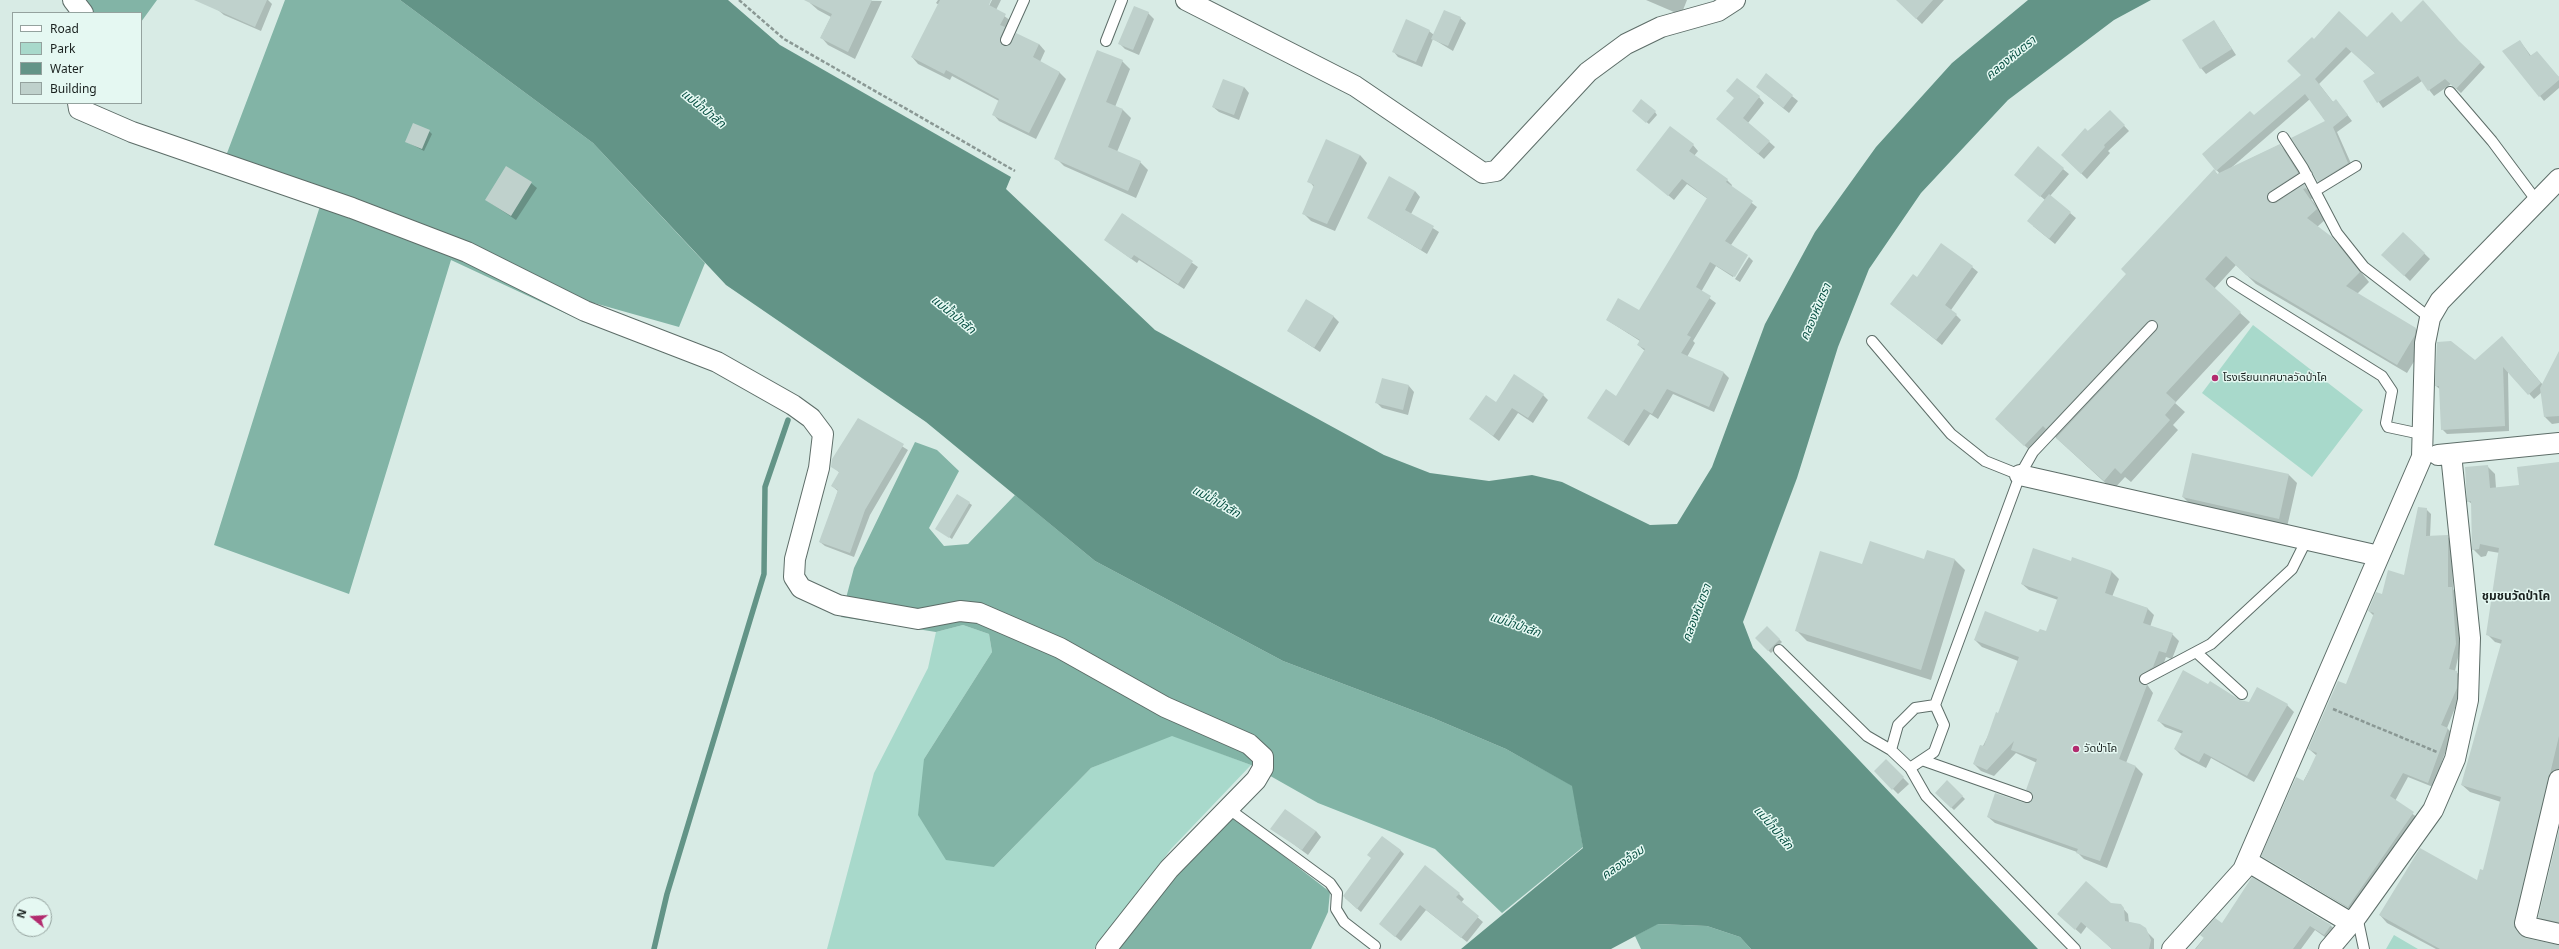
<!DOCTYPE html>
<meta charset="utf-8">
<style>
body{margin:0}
#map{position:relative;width:2559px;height:949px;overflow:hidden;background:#d8ebe5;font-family:"Noto Sans",sans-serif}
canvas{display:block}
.legend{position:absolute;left:12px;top:12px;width:130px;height:92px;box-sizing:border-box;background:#e5f8f2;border:1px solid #94a29e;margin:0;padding:5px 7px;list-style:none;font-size:12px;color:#1a211f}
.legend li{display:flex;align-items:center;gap:8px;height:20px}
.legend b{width:20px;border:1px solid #94a29e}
.north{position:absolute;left:12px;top:897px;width:40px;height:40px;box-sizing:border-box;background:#e5f8f2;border:1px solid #94a29e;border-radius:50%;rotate:288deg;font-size:11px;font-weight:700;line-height:16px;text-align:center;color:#1a211f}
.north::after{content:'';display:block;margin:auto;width:14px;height:18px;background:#b22b6e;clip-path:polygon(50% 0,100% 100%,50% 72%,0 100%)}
</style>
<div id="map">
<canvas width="2559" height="949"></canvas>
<ul class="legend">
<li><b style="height:5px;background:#fff"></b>Road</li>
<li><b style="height:11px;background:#a8d9cb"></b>Park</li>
<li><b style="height:11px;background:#639487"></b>Water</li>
<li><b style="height:11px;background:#bfd1cc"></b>Building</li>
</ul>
<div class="north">N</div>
</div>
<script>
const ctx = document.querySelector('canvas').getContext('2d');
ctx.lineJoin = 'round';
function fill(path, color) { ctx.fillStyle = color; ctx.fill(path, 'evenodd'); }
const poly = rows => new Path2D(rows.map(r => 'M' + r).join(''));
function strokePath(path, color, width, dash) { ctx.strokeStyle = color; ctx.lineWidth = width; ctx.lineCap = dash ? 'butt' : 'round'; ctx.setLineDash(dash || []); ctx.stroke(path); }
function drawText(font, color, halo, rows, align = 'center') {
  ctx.font = font + ' "Noto Sans","Noto Sans Thai",sans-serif'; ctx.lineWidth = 3; ctx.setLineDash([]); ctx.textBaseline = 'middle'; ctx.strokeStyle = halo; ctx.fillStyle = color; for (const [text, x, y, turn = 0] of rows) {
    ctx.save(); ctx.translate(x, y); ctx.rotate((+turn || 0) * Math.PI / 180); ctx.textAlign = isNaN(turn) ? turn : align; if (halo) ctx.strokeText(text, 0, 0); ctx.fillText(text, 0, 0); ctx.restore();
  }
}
fill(poly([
 [2253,325,2363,410,2312,477,2202,393],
 [963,625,989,634,992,652,924,759,994,867,1091,768,1172,735,1251,765,1171,849,1094,949,827,949,874,773,928,668,936,632],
 [2394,935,2418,949,2386,949]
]), '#a8d9cb');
fill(poly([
 [83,0,157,0,141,22,141,13,90,13],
 [285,0,400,0,593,143,705,263,679,327,594,303,584,322,451,260,349,594,214,545,320,206,221,169],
 [915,442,937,450,959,471,929,528,944,546,968,544,1015,495,1095,561,1283,661,1433,718,1506,749,1573,786,1583,847,1502,913,1435,849,1318,803,1251,765,1172,736,1091,768,994,867,946,860,918,815,924,759,992,652,989,634,963,625,936,632,841,617,854,568],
 [1232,816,1330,892,1328,912,1311,949,1114,949,1180,865],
 [1657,924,1707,926,1740,937,1751,949,1641,949,1635,936]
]), '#82b4a6');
fill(poly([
 [400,0,728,0,780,45,1011,177,1006,189,1155,330,1384,455,1430,473,1489,481,1532,475,1562,482,1650,525,1677,524,1712,467,1765,324,1815,232,1876,147,1952,63,2028,0,2151,0,2114,20,2008,100,1921,193,1869,269,1838,347,1797,478,1743,622,1753,648,2038,949,1751,949,1740,937,1707,926,1658,924,1611,949,1461,949,1583,848,1572,786,1506,749,1433,718,1283,661,1095,561,926,422,726,285,593,143]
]), '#639487');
fill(poly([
 [223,0,268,0,272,4,261,31,224,15,218,10],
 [812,0,882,1,855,59,828,45,821,37,831,17,818,10,810,3],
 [938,0,990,0,987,10,992,0,1001,0,996,10,1011,21,1006,47,1039,44,1045,51,1040,62,1059,72,1066,79,1036,139,999,121,993,114,999,101,952,76,950,80,918,64,912,57,939,5,936,3],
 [1646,0,1687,0,1681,15],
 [1897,0,1944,0,1922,24],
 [1148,13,1154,19,1139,55,1125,49,1120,44],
 [1460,18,1466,23,1453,51,1433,39,1422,67,1398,57,1393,51,1429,31,1434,35],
 [2214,21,2236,55,2206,74,2201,68],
 [2401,23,2462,45,2485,67,2461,93,2451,84,2434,96,2422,81,2383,108,2364,81,2376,74,2352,51,2319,84,2333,102,2336,100,2352,121,2337,132,2353,168,2323,186,2318,181,2326,122,2310,99,2231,168,2279,145,2289,154,2307,183,2303,185,2315,197,2311,199,2326,219,2317,227,2341,247,2369,282,2357,294,2416,329,2425,338,2424,345,2407,373,2256,284,2236,265,2214,289,2250,322,2175,403,2185,412,2173,425,2178,430,2131,482,2125,477,2113,490,2052,434,2034,454,2005,428,2127,274,2214,170,2218,175,2220,174,2203,154,2254,116,2303,75,2314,40,2367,38],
 [2520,41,2531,56,2559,77,2559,88,2544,101,2504,51],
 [1122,61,1130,69,1115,107,1123,110,1131,118,1117,152,1140,162,1148,170,1136,198,1064,166,1056,158],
 [1766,75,1798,101,1789,113,1757,87],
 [1244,87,1249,93,1239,120,1219,112,1213,107],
 [1759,97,1764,103,1748,123,1775,147,1764,159,1723,124],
 [2110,111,2129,131,2108,151,2110,153,2087,179,2062,155],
 [1655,112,1657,115,1649,124,1635,113],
 [429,131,432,134,424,151,407,142],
 [1693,145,1698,151,1694,156,1727,180,1732,185,1731,187,1757,207,1731,245,1747,256,1733,277,1716,266,1701,292,1716,303,1693,341,1695,343,1687,357,1724,373,1729,378,1714,412,1673,394,1658,419,1650,414,1629,446,1589,418,1617,397,1645,351,1638,345,1640,341,1607,320,1640,312,1708,199,1687,184,1674,200,1637,170],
 [1360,155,1367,163,1335,231,1311,221,1303,213,1314,187,1309,181],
 [2063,169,2069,174,2050,196,2076,218,2055,244,2033,226,2045,200,2021,180],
 [531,183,537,188,516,220,486,200],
 [1415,191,1420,197,1411,214,1439,232,1427,254,1368,218],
 [1123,214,1198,267,1184,289,1139,260,1137,263,1105,240],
 [2403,233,2430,259,2410,281,2383,255],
 [1749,257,1753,261,1740,282,1735,279],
 [1972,267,1978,272,1951,310,1961,320,1942,345,1891,304,1917,278],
 [1333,316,1339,322,1320,352,1288,331],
 [2507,343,2543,385,2559,369,2559,423,2552,424,2545,417,2542,392,2534,399,2508,371,2509,431,2447,434,2442,429,2441,390,2436,386],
 [1383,379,1409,386,1414,392,1408,415,1382,408,1376,402],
 [1543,395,1548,400,1533,423,1518,413,1499,441,1471,419,1496,404],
 [858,419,908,450,870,515,854,557,825,546,820,542,838,491,832,486,840,473,832,466],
 [2559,463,2559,771,2521,928,2525,939,2559,946,2559,949,2436,949,2387,923,2380,915,2478,881,2484,872,2501,802,2470,792,2462,785,2502,644,2495,642,2487,634,2500,553,2488,551,2486,556,2481,557,2473,549,2472,504,2468,501,2487,466,2495,474,2496,488,2520,486],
 [2289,475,2297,483,2287,527,2191,505,2183,497],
 [969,503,972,505,952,539,937,529],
 [2426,509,2431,514,2430,537,2447,536,2452,541,2453,589,2456,593,2460,649,2455,671,2462,677,2461,693,2447,728,2452,733,2433,787,2408,777,2395,801,2418,818,2353,911,2263,856,2317,756,2309,749,2346,686,2374,616,2369,611,2382,595,2405,576],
 [1927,552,1955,560,1965,570,1931,680,1807,641,1796,630,1863,565,1925,560],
 [2073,558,2112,572,2119,579,2112,597,2147,608,2154,615,2150,627,2172,634,2179,641,2172,659,2166,657,2160,674,2146,683,2153,693,2126,763,2136,767,2143,774,2107,868,2084,859,2077,852,1995,823,1988,817,2032,802,2034,796,2027,790,2037,763,2016,753,1994,776,1981,771,1974,764,1999,714,2018,661,1982,647,1975,640,2047,632,2058,600,2029,590,2022,584,2071,562],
 [1767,627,1782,642,1771,653,1756,638],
 [2250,703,2287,705,2294,712,2254,782,2211,758,2206,768,2181,755,2175,749,2183,734,2165,727,2159,721],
 [1886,760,1909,784,1898,794,1875,771],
 [1947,782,1965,799,1954,810,1936,793],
 [1272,828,1316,831,1321,837,1308,855],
 [2559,834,2559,928,2547,925,2539,917],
 [1400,850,1404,854,1361,912,1345,898,1372,858],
 [1426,867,1459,894,1464,899,1461,903,1483,922,1467,942,1426,910,1401,941,1386,929],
 [2252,879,2331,926,2336,930,2329,940,2315,930,2301,949,2195,949,2204,938,2222,924],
 [2110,904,2120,905,2128,914,2129,923,2140,925,2154,939,2154,949,2112,949,2087,926,2081,934,2064,919]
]), '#0003');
strokePath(poly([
 [654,949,667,894,764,574,765,487,788,420]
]), '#639487', 5.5);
fill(poly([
 [194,0,267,0,255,27],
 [804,0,872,0,848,52,820,38,832,14],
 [940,0,991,0,989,5,1006,14,1000,25,1005,27,1000,38,1001,44,1006,46,1010,45,1016,33,1039,44,1033,57,1060,72,1029,133,992,115,999,99,946,70,944,74,911,57],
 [1896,0,1933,0,1916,19],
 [2423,0,2459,41,2481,62,2456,89,2445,79,2428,91,2418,76,2377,103,2363,81,2375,73,2346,47,2315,79,2333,102,2336,99,2348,115,2333,127,2348,163,2318,182,2291,138,2325,121,2305,94,2216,171,2202,154,2250,111,2254,115,2301,75,2287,61,2312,37,2314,39,2339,11,2367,37,2392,12,2401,22],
 [1134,6,1149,12,1133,50,1118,44],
 [1444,10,1461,17,1448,46,1431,39],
 [1406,19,1430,30,1416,62,1392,52],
 [2214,20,2232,49,2200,69,2182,40],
 [2520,40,2530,56,2537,51,2559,77,2559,80,2539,97,2502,51],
 [1097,50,1123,60,1106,102,1123,109,1108,147,1141,161,1128,191,1054,159],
 [1766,73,1793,95,1783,108,1756,87],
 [1737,78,1760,96,1743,118,1770,141,1758,154,1716,119,1734,98,1726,91],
 [1223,79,1244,87,1234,115,1212,107],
 [1641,99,1656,111,1646,123,1632,111],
 [2110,110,2125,125,2104,145,2105,147,2081,174,2061,155,2085,128,2088,131],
 [413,123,430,130,422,149,405,142],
 [1670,126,1694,144,1689,151,1728,179,1726,182,1753,201,1725,241,1748,255,1735,277,1710,262,1696,287,1711,296,1687,335,1691,337,1681,353,1724,372,1709,407,1667,389,1652,414,1644,409,1623,442,1587,418,1606,389,1616,396,1645,349,1637,345,1640,340,1606,320,1618,298,1639,310,1707,198,1682,179,1668,196,1636,170],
 [1326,139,1360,155,1327,224,1302,214,1314,185,1307,182],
 [2280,144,2298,173,2269,192,2267,200,2270,203,2276,203,2304,184,2306,188,2303,189,2317,209,2307,218,2332,237,2360,272,2346,286,2416,328,2415,335,2397,365,2246,275,2226,256,2205,279,2241,312,2166,393,2176,402,2165,415,2170,420,2121,474,2115,468,2104,481,2056,438,2157,330,2158,325,2154,320,2147,322,2046,429,2043,426,2024,446,1995,419,2126,274,2121,269,2214,169,2217,174],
 [2038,146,2064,168,2040,197,2014,175],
 [506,166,532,182,511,216,485,200],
 [1389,176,1415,191,1405,210,1434,226,1421,250,1367,218],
 [2049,194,2071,212,2049,239,2027,221],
 [1122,213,1193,261,1178,284,1134,255,1131,259,1104,240],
 [2403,232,2425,253,2404,276,2381,255],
 [1941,243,1973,266,1945,305,1957,314,1936,340,1890,304,1913,274,1917,277],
 [1306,299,1334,316,1314,348,1287,331],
 [2502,336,2541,383,2528,395,2503,367,2505,426,2441,430,2439,386,2435,386,2437,342,2451,341,2475,360],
 [2559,351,2559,416,2544,417,2540,388],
 [1514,374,1544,394,1528,418,1512,408,1493,436,1469,419,1486,395,1496,402],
 [1382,378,1409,385,1403,410,1375,403],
 [858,418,904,444,865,510,850,553,819,542,838,490,831,486,839,472,831,467,832,459],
 [2192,453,2289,474,2279,519,2182,497],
 [2559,462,2559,736,2514,925,2519,934,2525,938,2559,945,2559,949,2440,949,2379,915,2420,848,2477,880,2480,869,2483,870,2501,797,2461,785,2502,640,2486,635,2499,548,2480,544,2479,549,2472,550,2471,501,2467,502,2465,467,2488,465,2490,488,2519,485,2517,467],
 [957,494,970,502,949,538,935,529],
 [2418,507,2427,508,2426,536,2448,535,2448,587,2452,587,2456,644,2449,669,2457,671,2457,688,2441,725,2448,728,2428,783,2403,773,2390,796,2414,812,2348,907,2261,856,2296,777,2304,781,2317,753,2308,749,2338,681,2346,684,2374,613,2368,611,2376,592,2382,594,2388,570,2404,575],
 [1870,541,1924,559,1927,550,1955,559,1921,670,1795,631,1820,551,1862,564],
 [2033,548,2071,561,2072,557,2112,571,2105,593,2148,608,2143,623,2173,633,2166,653,2159,651,2153,667,2139,676,2139,682,2147,685,2119,759,2136,766,2100,861,2076,853,2078,849,1987,817,1995,793,2025,803,2033,800,2032,793,2026,790,2037,759,2011,750,2014,741,1987,770,1973,764,1980,745,1984,746,1996,712,1998,713,2019,657,1974,640,1985,611,2038,632,2040,629,2046,631,2058,597,2021,584],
 [1767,626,1780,639,1768,651,1755,638],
 [2183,670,2208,684,2210,681,2240,700,2249,702,2257,687,2288,704,2247,776,2204,753,2199,762,2174,749,2183,731,2157,721],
 [1886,759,1904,777,1892,790,1874,771],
 [1947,780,1963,796,1951,808,1935,793],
 [1285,809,1316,831,1302,850,1270,829],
 [2559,830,2559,922,2538,918],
 [1382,836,1401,850,1357,909,1343,896,1371,858,1367,855],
 [1425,865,1460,893,1456,897,1479,916,1461,938,1420,905,1395,937,1379,924],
 [2252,877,2331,925,2324,935,2310,926,2293,949,2196,949,2204,938,2200,935,2215,918,2222,923],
 [2086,881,2111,903,2121,904,2124,908,2125,921,2140,924,2146,928,2151,940,2149,949,2112,949,2081,922,2075,930,2057,914]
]), '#bfd1cc');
const service = poly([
 [1006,40,1024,0],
 [1106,41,1122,0],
 [2450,92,2492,141,2536,200],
 [2283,137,2303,168,2337,233,2364,267,2430,318],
 [2315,191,2356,166],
 [2273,197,2307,175],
 [2232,282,2382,376,2392,391,2386,423,2388,427,2421,434],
 [1872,341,1951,434,1985,461,2020,475],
 [1779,650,1867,736,1891,750,1910,768,1926,796,2075,949],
 [2196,652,2242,694],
 [2145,679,2211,644,2292,569,2307,539],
 [1935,705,2020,475,2033,452,2152,326],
 [1891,750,1898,725,1915,708,1935,705,1944,725,1934,752,1910,768],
 [1922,760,2027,797],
 [1229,809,1330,883,1337,893,1336,909,1344,922,1375,946],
 [2357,916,2364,949]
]);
const minor = poly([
 [73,0,83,13],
 [1186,0,1355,86,1483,173,1496,171,1588,72,1626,44,1661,27,1718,11,1735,0],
 [78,103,79,109,132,132,352,208,467,252,585,311,717,362,793,405,811,418,823,434,819,468,795,559,794,577,801,588,838,605,918,619,960,611,979,613,1060,648,1165,707,1249,744,1263,757,1263,768,1256,780,1169,869,1106,949],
 [2438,455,2559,443],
 [2020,475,2379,556],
 [2559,780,2525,923,2528,927,2559,934],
 [2247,861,2351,923],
 [2172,949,2243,870,2422,457,2425,343,2430,318,2440,301,2559,179],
 [2329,949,2357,916,2433,810,2455,759,2468,700,2470,638,2451,454]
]);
strokePath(service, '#5d6d68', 12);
strokePath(minor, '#5d6d68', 22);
strokePath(poly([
 [739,0,784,39,1015,171],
 [2333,709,2437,752]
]), '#8a9894', 2.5, [4, 2]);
strokePath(service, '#fff', 10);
strokePath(minor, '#fff', 20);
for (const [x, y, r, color] of [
 [2215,378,4,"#b22b6e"],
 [2076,749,4,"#b22b6e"]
]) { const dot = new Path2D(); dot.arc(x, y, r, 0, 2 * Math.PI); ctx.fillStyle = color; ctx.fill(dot); strokePath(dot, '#e5f8f2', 1.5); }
drawText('11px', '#1a211f', '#e5f8f2', [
 ["โรงเรียนเทศบาลวัดป่าโค",2223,378],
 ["วัดป่าโค",2084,749]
], 'left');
drawText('italic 12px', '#095043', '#e5f8f2', [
 ["คลองหันตรา",2011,58,-39],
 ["แม่น้ำป่าสัก",703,109,39],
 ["คลองหันตรา",1816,312,-67],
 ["แม่น้ำป่าสัก",953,315,39],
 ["แม่น้ำป่าสัก",1216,502,29],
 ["คลองหันตรา",1697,613,-69],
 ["แม่น้ำป่าสัก",1515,625,19],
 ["แม่น้ำป่าสัก",1773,828,49],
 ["คลองอ้อม",1623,863,-35]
]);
drawText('bold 12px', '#1a211f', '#e5f8f2', [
 ["ชุมชนวัดป่าโค",2516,597]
]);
</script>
